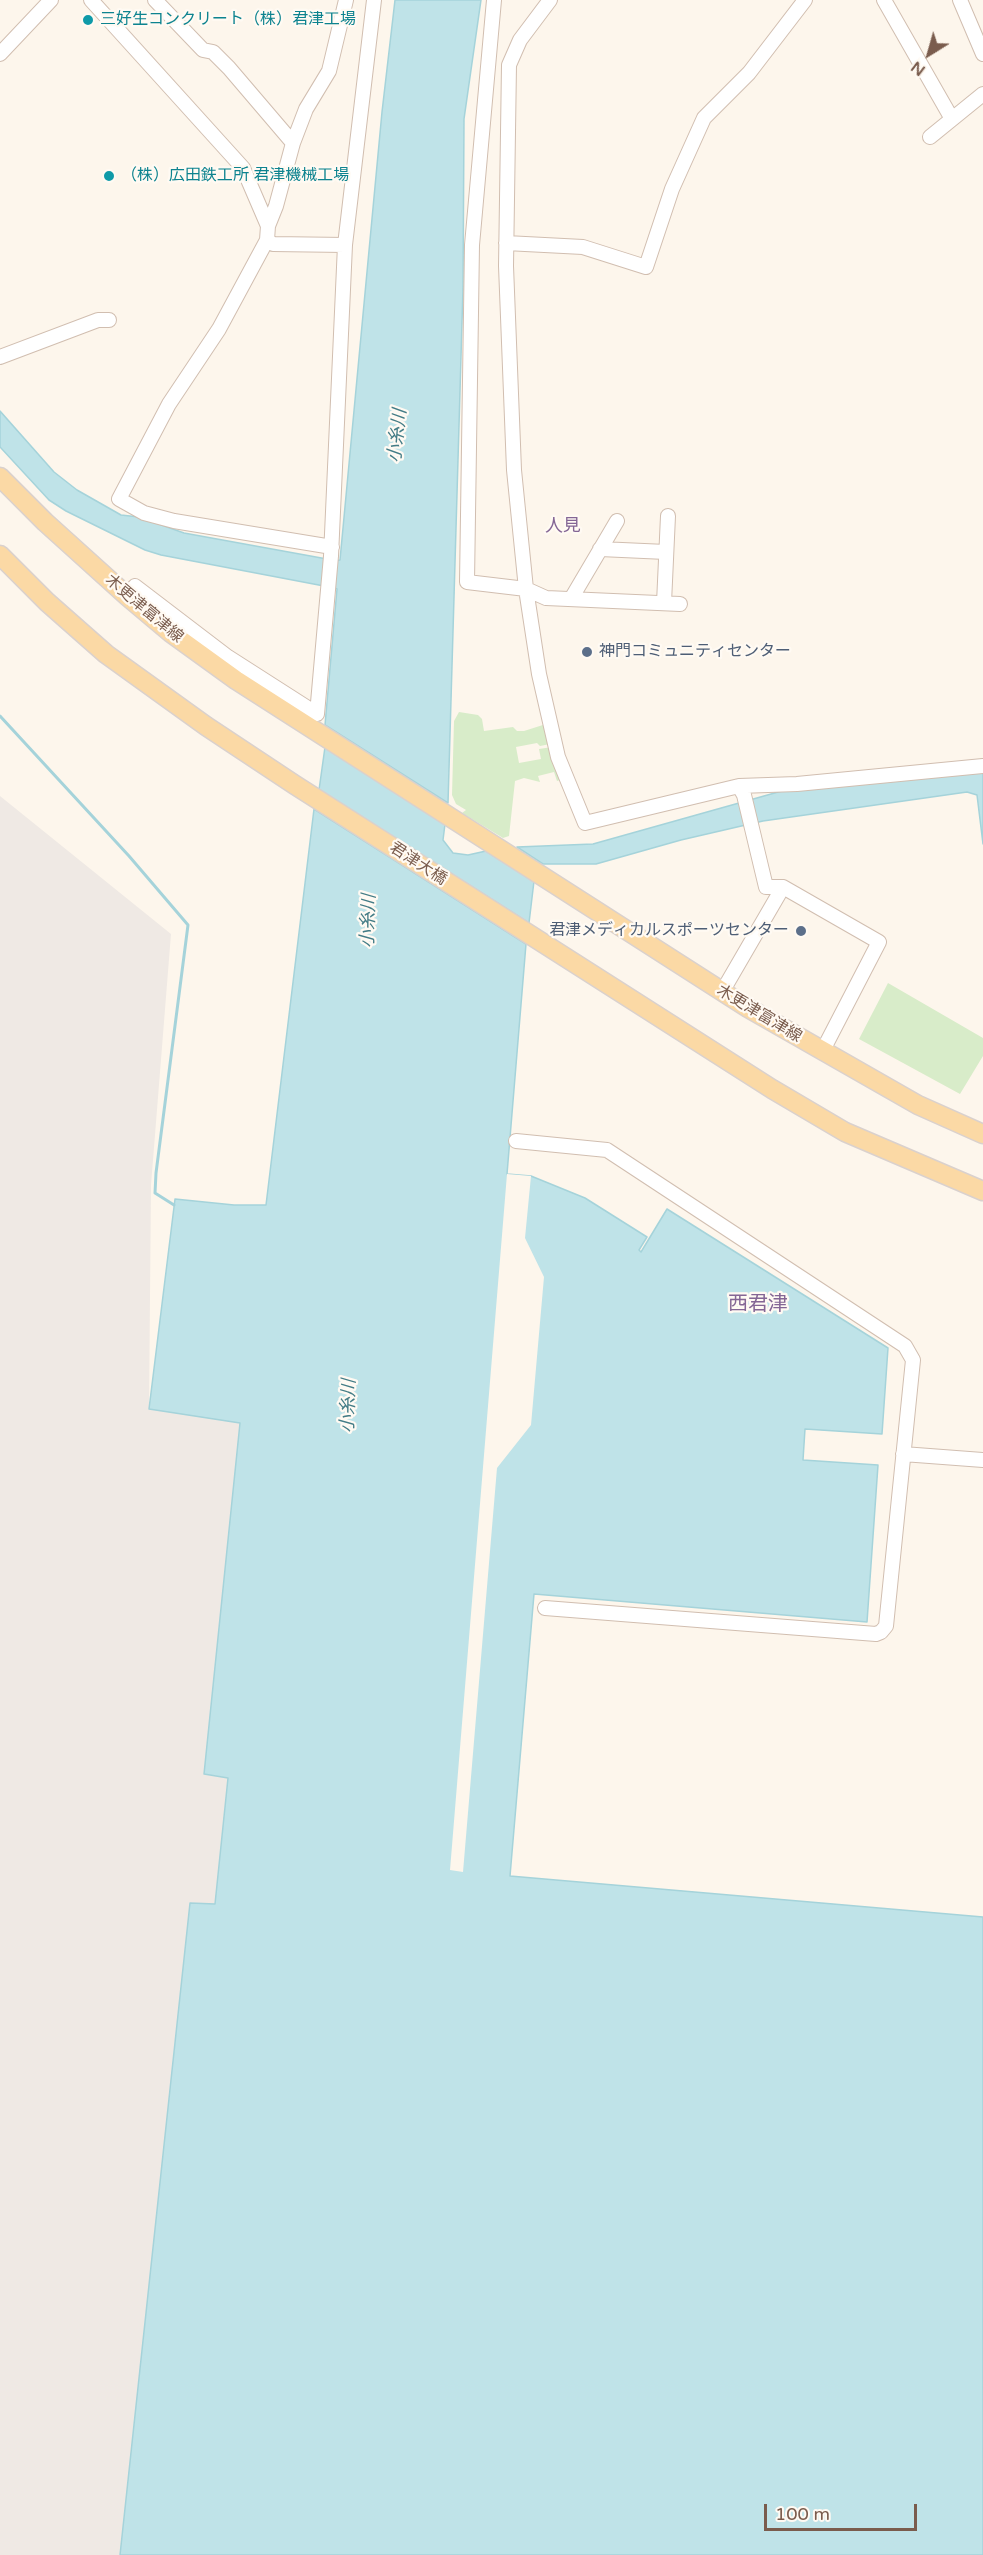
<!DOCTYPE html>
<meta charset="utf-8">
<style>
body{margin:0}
#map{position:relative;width:983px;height:2555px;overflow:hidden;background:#fdf6ec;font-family:"Varela Round",sans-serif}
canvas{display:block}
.north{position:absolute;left:899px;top:24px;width:60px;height:60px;-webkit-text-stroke:4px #fffaf3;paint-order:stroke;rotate:217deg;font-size:16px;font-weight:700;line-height:24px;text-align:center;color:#7a5c4d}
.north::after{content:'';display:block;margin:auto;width:21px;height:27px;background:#7a5c4d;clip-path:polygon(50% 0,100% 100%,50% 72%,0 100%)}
.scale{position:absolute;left:764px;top:2504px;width:153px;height:27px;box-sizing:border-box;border:3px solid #7a5c4d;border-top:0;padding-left:8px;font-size:18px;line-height:21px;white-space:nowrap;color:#7a5c4d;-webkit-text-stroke:4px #fffaf3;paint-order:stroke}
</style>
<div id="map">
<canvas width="983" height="2555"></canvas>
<div class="north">N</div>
<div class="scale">100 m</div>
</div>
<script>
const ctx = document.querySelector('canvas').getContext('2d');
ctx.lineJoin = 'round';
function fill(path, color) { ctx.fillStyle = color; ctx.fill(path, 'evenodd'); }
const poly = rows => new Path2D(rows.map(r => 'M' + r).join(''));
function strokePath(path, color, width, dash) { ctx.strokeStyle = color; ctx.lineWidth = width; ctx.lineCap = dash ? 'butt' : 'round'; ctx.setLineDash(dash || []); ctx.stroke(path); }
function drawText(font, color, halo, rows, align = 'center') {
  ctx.font = font + ' "Varela Round","Noto Sans JP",sans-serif'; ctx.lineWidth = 4.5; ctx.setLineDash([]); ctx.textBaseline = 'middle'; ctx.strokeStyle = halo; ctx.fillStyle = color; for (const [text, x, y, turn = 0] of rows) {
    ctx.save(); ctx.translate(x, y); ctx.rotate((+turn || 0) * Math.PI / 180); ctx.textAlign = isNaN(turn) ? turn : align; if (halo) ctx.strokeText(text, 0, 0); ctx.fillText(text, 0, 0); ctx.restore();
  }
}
fill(poly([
 [0,796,171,934,151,1185,149,1408,240,1423,204,1774,228,1778,215,1905,190,1903,120,2555,0,2555]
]), '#efe9e4');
fill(poly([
 [459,712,478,715,482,719,484,731,513,727,517,731,524,731,546,724,550,744,540,746,537,743,516,747,519,763,541,759,539,749,552,747,560,780,557,781,554,772,538,776,540,782,524,778,515,781,509,836,503,838,462,813,466,810,456,804,452,795,454,721],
 [888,983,983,1038,983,1056,960,1094,859,1039]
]), '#d8ecc9');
const water = poly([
 [395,0,481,0,464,119,463,288,448,803,325,725,337,589,332,587,334,561,340,560,382,112,395,0],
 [0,411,54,472,77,490,121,515,139,517,184,533,327,559,324,586,161,555,145,550,66,511,49,500,0,447,0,411],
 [325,747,445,824,443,840,453,853,468,855,486,851,534,881,529,923,319,790,325,747],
 [983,772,983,844,977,795,967,792,763,821,681,840,596,864,543,864,517,847,593,844,796,787,983,772],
 [314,809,526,944,507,1174,531,1176,585,1198,647,1237,639,1250,641,1252,667,1209,888,1348,882,1434,805,1429,803,1460,878,1465,867,1622,534,1594,510,1876,983,1917,983,2555,120,2555,190,1903,215,1904,228,1778,204,1774,240,1423,149,1409,175,1199,234,1205,266,1205,314,809]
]);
fill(water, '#bfe3e8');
strokePath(water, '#a5d3da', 1.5);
fill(poly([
 [507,1174,531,1176,525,1238,544,1277,531,1425,497,1468,463,1872,450,1870]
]), '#fdf6ec');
strokePath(poly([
 [0,716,129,856,188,925,156,1173,155,1193,174,1205]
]), '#a5d3da', 3);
const minor = poly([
 [91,0,243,168,268,226],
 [155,0,203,50,213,52,229,68,293,143],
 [494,0,472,245,467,582,526,589,546,598,680,604],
 [550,0,520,40,509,65,506,266,514,470,526,589,539,674,558,757,585,823,739,786,797,784,983,766],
 [884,0,952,119],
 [960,0,983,54],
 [0,54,51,0],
 [930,137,983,94],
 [267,240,273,244,345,245],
 [506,243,583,247,646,267,672,189,704,118,749,73,805,0],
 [0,357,98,320,109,320],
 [332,547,174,521,144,513,119,499,169,404,219,329,267,240,268,226,276,206,293,143,306,109,329,71,346,0],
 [600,549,666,552],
 [127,596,135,586,228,657,317,714,331,556,345,245,374,0],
 [571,599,617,521],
 [664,603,668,516],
 [739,786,744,795,766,887,783,887,879,942,822,1052],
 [722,992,783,887],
 [516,1141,607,1150,905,1346,913,1360,886,1626,881,1632,876,1634,545,1608],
 [903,1454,983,1460]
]);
const major = poly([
 [0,477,45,522,127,596,171,633,236,680,748,1008,918,1105,983,1134],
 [0,555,47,602,106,654,206,726,295,785,772,1089,845,1132,983,1191]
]);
strokePath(minor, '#d1beb0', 16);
strokePath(major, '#dad1cd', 21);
strokePath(minor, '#fff', 14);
strokePath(major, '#fbd9a5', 18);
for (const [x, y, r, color] of [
 [88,20,6,"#0f9aa8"],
 [109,176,6,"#0f9aa8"],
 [587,652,6,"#5c6f8a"],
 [801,931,6,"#5c6f8a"]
]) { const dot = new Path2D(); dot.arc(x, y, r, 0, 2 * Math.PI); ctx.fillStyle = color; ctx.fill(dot); strokePath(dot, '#fffaf3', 2); }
drawText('16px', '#0d838f', '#fffaf3', [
 ["三好生コンクリート（株）君津工場",100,20],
 ["（株）広田鉄工所 君津機械工場",121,176]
], 'left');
drawText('16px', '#7a5c4d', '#fffaf3', [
 ["木更津富津線",144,609,40],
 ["君津大橋",418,864,33],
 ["木更津富津線",759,1014,31]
]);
drawText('16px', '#4e5e75', '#fffaf3', [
 ["神門コミュニティセンター",599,652],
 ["君津メディカルスポーツセンター",789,931,"right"]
], 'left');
drawText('italic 18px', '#437c86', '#fffaf3', [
 ["小糸川",398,436,-84],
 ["小糸川",369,921,-88],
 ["小糸川",349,1406,-88]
]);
drawText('18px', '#846695', '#fffaf3', [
 ["人見",563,526]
]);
drawText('20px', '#846695', '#fffaf3', [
 ["西君津",758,1305]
]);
</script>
